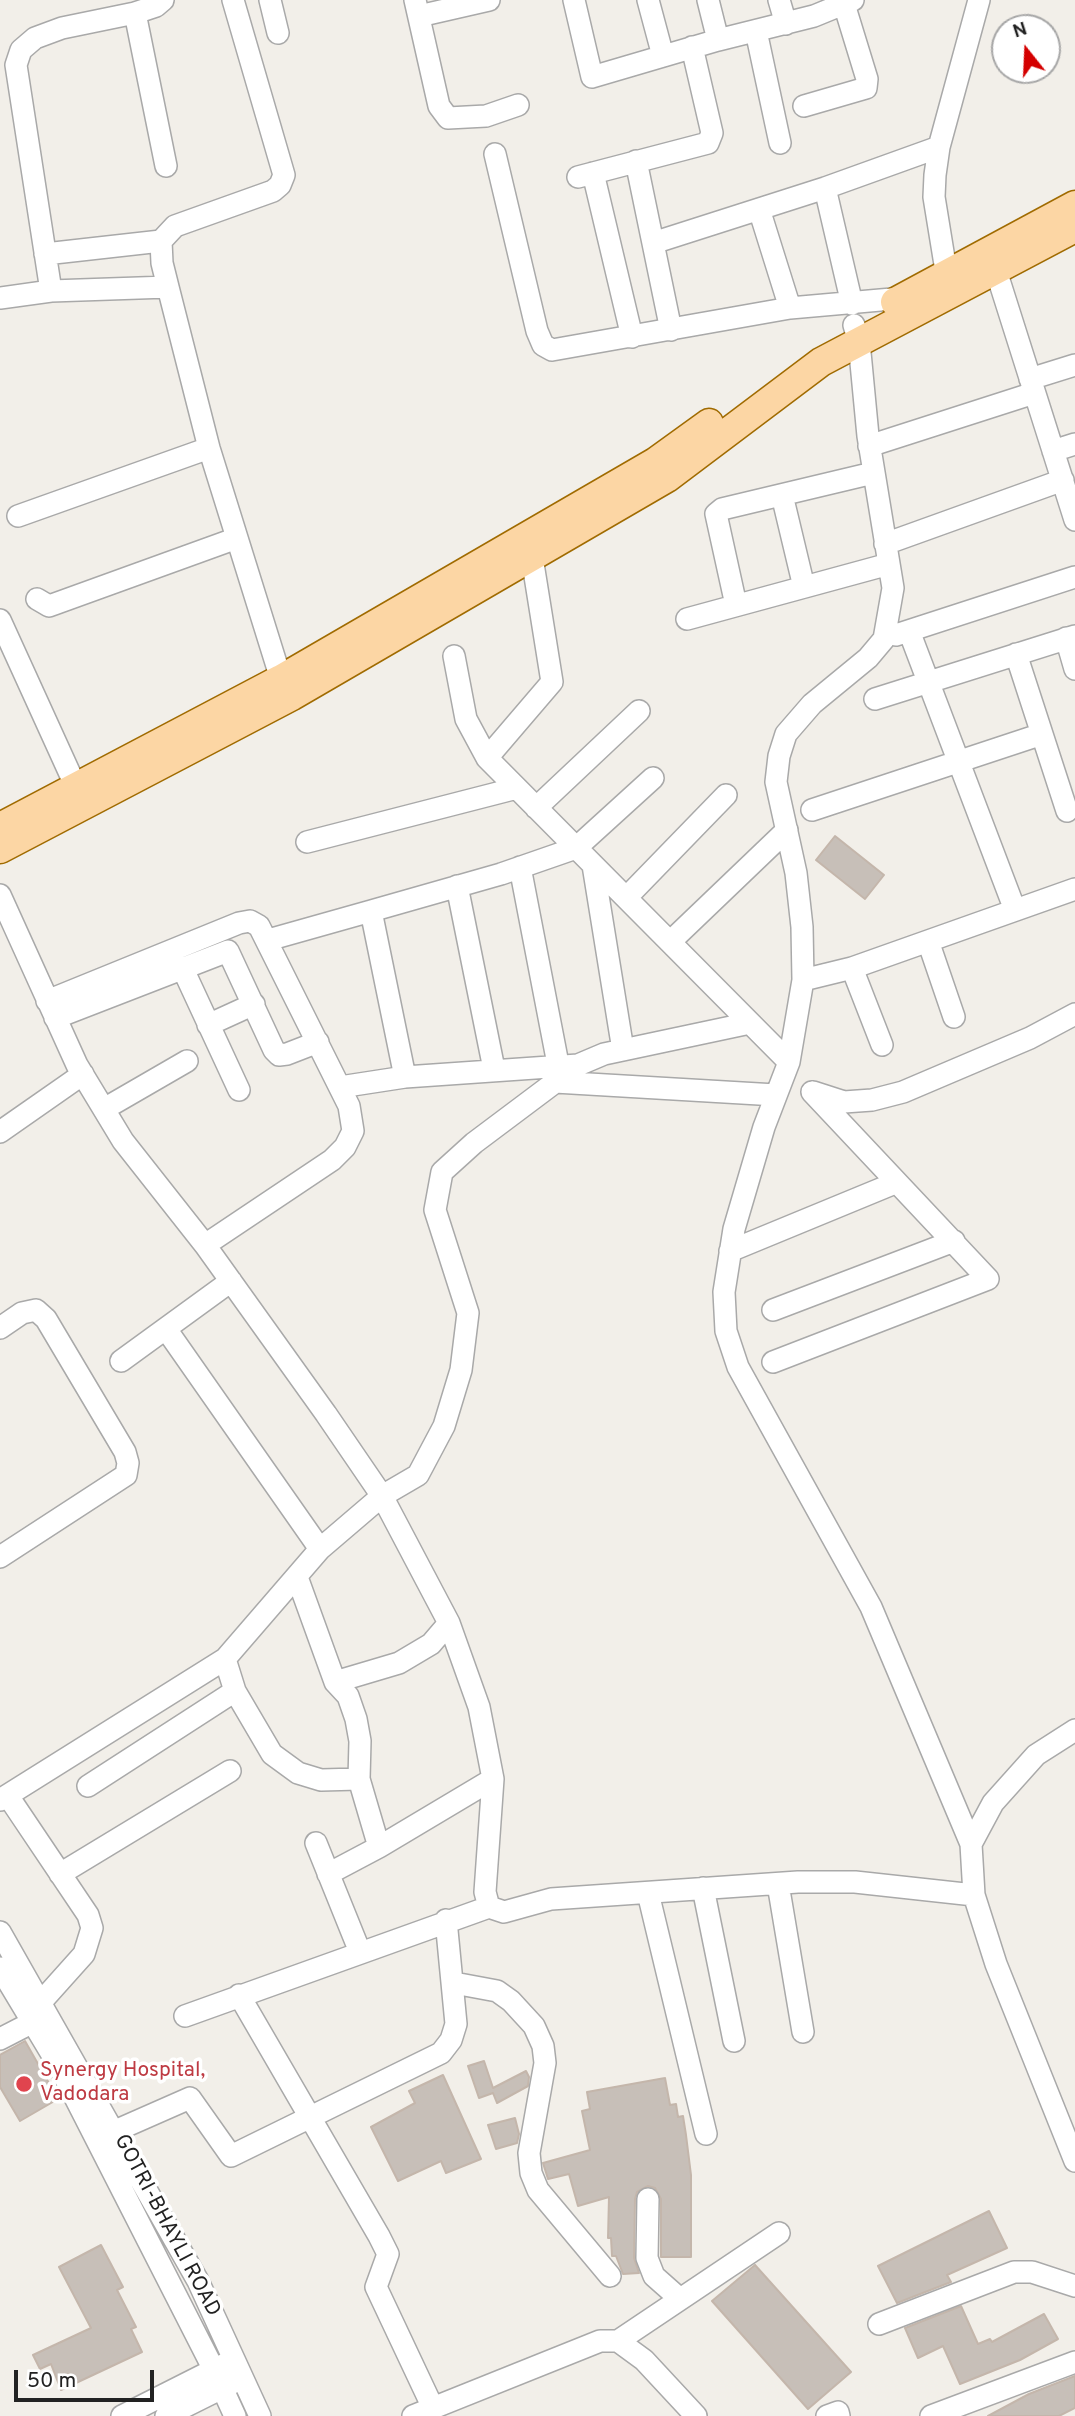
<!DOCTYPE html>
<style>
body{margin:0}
#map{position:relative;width:1075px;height:2416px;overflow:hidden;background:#f2efe9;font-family:Overpass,sans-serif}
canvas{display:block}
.north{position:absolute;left:991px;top:14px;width:70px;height:70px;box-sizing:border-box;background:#fff;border:2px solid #a7a7a7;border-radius:50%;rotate:342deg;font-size:19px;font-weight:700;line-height:28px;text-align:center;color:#222}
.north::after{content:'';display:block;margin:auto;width:24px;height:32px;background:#d40000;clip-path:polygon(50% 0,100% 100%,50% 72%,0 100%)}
.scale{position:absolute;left:14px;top:2370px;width:140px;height:32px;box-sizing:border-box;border:4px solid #222;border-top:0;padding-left:9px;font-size:21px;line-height:24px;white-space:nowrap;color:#222;-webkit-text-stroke:5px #fff;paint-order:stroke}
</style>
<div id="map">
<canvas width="1075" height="2416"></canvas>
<div class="north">N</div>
<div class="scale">50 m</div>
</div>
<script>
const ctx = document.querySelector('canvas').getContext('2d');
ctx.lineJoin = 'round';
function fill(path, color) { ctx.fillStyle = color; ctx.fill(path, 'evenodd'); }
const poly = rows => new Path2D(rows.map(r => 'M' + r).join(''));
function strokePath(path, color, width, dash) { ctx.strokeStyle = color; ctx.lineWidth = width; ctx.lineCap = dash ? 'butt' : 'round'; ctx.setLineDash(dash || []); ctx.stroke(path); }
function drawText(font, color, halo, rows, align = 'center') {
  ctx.font = font + ' Overpass,sans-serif'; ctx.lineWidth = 7; ctx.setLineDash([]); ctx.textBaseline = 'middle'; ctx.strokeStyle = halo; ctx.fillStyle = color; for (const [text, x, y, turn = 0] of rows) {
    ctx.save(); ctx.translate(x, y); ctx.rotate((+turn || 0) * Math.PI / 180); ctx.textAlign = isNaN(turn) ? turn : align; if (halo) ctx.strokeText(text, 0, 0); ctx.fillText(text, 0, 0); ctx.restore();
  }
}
const building = poly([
 [835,836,884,875,865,899,816,860,835,836],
 [25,2041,58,2099,20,2121,0,2087,0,2055,25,2041],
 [484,2061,493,2088,526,2071,529,2077,528,2086,497,2103,493,2093,479,2098,468,2066,484,2061],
 [443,2075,481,2159,446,2173,441,2161,398,2181,371,2127,415,2103,409,2091,443,2075],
 [665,2078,670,2105,676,2104,678,2117,683,2116,686,2135,691,2175,691,2257,661,2257,661,2199,655,2188,648,2186,637,2192,635,2199,634,2258,639,2273,623,2274,616,2256,612,2256,611,2238,608,2238,609,2197,578,2206,569,2174,548,2179,543,2163,590,2150,582,2111,590,2109,587,2092,665,2078],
 [515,2118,519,2134,517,2143,496,2149,488,2125,515,2118],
 [989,2211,1007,2248,947,2275,951,2282,897,2303,878,2266,989,2211],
 [101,2245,123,2287,117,2290,136,2327,131,2329,142,2352,61,2390,51,2364,40,2369,33,2355,91,2328,59,2267,101,2245],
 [755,2265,851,2372,808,2409,712,2301,755,2265],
 [961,2306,978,2344,990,2339,992,2342,1044,2314,1058,2339,1020,2360,960,2384,943,2346,918,2358,905,2328,961,2306],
 [1075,2376,1075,2408,1059,2416,988,2416,1029,2394,1075,2376]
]);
fill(building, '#c7bfb8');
strokePath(building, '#c4b6ab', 2);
const minor = poly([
 [163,0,156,6,135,13,62,28,35,38,21,50,16,65,51,291,168,287,209,448,281,679],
 [270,0,278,33],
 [415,0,439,106,448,118,486,116,518,105],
 [574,0,592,77,718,40,814,16,853,0],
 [648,0,663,56],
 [708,0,718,40],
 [779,0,786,24],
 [135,13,166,166],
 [419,16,489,0],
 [756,31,780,143],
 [804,106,866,88,867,79,844,4],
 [495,154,537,331,543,345,552,350,790,308,903,298],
 [636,161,671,330],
 [593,173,632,337],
 [578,177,708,143,712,133,692,47],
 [825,188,852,304],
 [759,209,790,308],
 [653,243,825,188,939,147],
 [45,254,161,241],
 [992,258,1075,520],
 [168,287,162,263,161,241,175,226,273,191,280,185,284,175,233,0],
 [949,289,934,197,935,175,939,147,979,0],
 [0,298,51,291],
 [854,325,859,342,868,436,893,588,884,639,868,658,812,704,786,734,779,756,776,782,796,873,802,927,803,980,789,1062,764,1127,734,1229,724,1292,726,1331,738,1367,871,1607,971,1844],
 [1030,379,1075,365],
 [869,446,1034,393],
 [1053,451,1075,444],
 [782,495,804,587],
 [18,516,209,448],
 [885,544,1063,480],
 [37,599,49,606,237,538],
 [736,605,716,514,722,509,873,473],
 [687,619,889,564],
 [0,620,76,787],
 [909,631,1015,910],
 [896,635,1075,577],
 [1066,638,1075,669],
 [1016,654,1067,811],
 [454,656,466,719,487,758,789,1062],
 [875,699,1075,636],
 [487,758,552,682,530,545],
 [536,808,639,711],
 [812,810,1042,734],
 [307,842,517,788],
 [593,865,623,1050],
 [520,867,558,1064],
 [457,886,494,1069],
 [0,895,77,1065,123,1141,205,1245,326,1414,382,1496,449,1623,479,1707,493,1779,485,1892,489,1907],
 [626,898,726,795],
 [268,940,371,911],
 [928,941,954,1017],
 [670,942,787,830],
 [182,967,239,1090],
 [852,968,882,1045],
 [803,980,852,968,1075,889],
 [47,1001,239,923,250,921,259,926,349,1106,353,1131,345,1147,332,1160,205,1245],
 [55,1018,228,951,274,1050,279,1055,287,1054,318,1042],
 [208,1025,254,1004],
 [405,1077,371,911,501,874,576,848,653,778],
 [555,1082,776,1095],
 [340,1087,405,1077,578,1065],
 [813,1092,844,1102,872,1100,903,1092,1030,1038,1075,1014],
 [104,1109,187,1061],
 [0,1132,83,1074],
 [730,1251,895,1183],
 [773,1310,954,1241],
 [0,1328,22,1313,36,1310,46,1319,125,1452,128,1463,126,1475,0,1557],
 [166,1329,320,1549],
 [121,1361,231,1281],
 [773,1362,988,1279,812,1092],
 [297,1577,335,1682,348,1696,356,1719,360,1741,359,1779,379,1847,328,1874],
 [225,1659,235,1691,272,1754,298,1773,321,1780,359,1779],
 [335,1682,399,1663,431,1644,449,1623],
 [1075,1730,1036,1755,993,1803,971,1844,974,1895,996,1964,1075,2161],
 [88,1786,235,1691],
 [8,1796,88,1915,92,1928,84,1954,41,2002],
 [0,1800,225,1659,320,1549,382,1496,418,1475,444,1426,461,1370,468,1313,435,1210,442,1172,474,1143,578,1065,604,1054,750,1023],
 [316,1843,360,1952],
 [379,1847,493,1779],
 [60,1874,230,1771],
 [778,1884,803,2032],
 [703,1888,734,2041],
 [648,1893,706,2134],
 [0,1932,198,2281,260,2416],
 [0,1968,59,2066,214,2370,235,2416],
 [454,1983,497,1991,511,2001,534,2026,543,2046,545,2063,529,2153,531,2173,538,2190,610,2276],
 [239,1995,379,2236,388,2254,376,2287,433,2408],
 [185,2016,489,1907,504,1912,551,1899,798,1882,855,1882,974,1895],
 [0,2039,33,2022],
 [115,2131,190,2098,231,2156,441,2053,451,2040,456,2024,446,1920],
 [648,2199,647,2258,654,2276,680,2299],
 [879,2324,1014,2272,1032,2272,1075,2286],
 [618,2341,779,2233],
 [122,2416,227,2363],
 [166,2416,234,2382],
 [413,2416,600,2341,618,2341,644,2360,696,2416],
 [827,2416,838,2412,839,2416],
 [931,2416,1075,2362]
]);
const major = poly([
 [895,302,1075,205],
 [0,827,281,679,655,462,709,423],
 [0,849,292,696,667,478,821,362,1075,228]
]);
strokePath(minor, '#a9a9a9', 24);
strokePath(major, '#a06b00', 31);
strokePath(minor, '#fff', 21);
strokePath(major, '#fcd6a4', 28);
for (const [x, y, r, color] of [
 [24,2084,9,"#e0444e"]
]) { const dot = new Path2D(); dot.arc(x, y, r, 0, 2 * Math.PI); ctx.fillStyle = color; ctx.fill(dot); strokePath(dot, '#fff', 2.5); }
drawText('21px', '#be3a42', '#fff', [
 ["Synergy Hospital,",40,2072],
 ["Vadodara",40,2096]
], 'left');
drawText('21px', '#222', '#fff', [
 ["GOTRI-BHAYLI ROAD",166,2226,62]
]);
</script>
